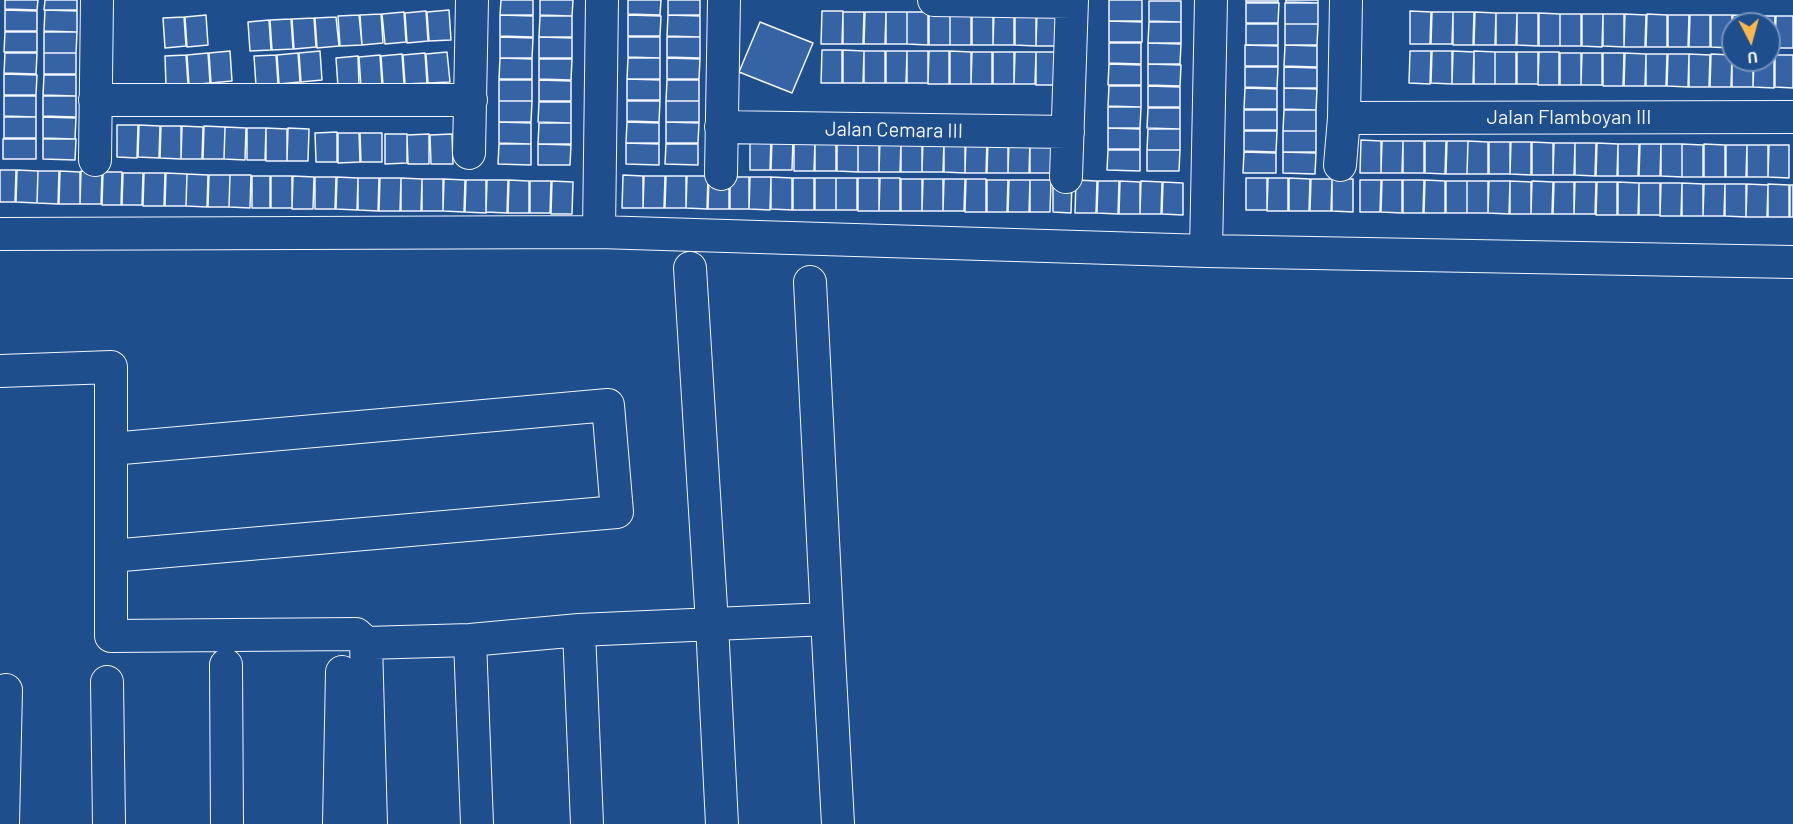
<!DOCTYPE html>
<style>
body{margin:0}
#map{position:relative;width:1793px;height:824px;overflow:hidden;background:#1f4e8c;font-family:Barlow,sans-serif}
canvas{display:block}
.north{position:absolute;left:1721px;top:12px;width:60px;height:60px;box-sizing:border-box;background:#1f4e8c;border:2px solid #7391ba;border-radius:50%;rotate:174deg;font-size:16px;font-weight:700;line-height:24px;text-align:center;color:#f2f6ff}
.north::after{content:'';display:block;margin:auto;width:21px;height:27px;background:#ffb74d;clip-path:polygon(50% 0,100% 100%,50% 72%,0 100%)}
</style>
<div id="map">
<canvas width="1793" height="824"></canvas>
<div class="north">U</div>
</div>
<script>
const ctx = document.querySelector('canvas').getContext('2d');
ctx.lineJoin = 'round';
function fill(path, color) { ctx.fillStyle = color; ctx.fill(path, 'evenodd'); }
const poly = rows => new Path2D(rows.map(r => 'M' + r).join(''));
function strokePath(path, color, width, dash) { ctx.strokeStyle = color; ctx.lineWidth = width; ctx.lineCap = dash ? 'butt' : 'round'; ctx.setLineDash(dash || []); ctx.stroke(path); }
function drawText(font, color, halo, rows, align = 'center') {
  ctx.font = font + ' Barlow,sans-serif'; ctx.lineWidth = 4.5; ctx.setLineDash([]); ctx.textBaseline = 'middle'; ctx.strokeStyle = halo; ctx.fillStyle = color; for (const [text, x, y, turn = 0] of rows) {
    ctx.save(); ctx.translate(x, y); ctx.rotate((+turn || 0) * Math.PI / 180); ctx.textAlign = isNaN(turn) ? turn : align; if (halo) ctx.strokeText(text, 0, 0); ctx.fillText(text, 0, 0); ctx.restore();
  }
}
const building = poly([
 [5,0,38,0,37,10,5,9,5,0],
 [45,0,77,0,77,10,44,10,45,0],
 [501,0,533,0,533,15,500,15,501,0],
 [540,0,573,0,572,16,540,15,540,0],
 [628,0,661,0,660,15,628,14,628,0],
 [668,0,700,0,700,15,668,15,668,0],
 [1109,0,1142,0,1142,21,1109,21,1109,0],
 [1246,0,1278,0,1278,2,1246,2,1246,0],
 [1286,0,1318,0,1318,3,1286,2,1286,0],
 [1149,1,1181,1,1181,22,1149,21,1149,1],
 [1246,3,1279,3,1278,23,1246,23,1246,3],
 [1285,3,1318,3,1318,24,1285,24,1285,3],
 [5,10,37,11,37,31,5,31,5,10],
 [45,10,77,11,77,32,44,31,45,10],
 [449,10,451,40,429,41,427,12,449,10],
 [426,11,428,41,407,43,405,13,426,11],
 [822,11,843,11,842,44,821,44,822,11],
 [1410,11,1431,12,1430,44,1410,44,1410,11],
 [404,12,406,42,385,44,382,14,404,12],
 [843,12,864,12,863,44,843,44,843,12],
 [865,12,886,12,885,44,864,44,865,12],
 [886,12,907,12,907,44,886,44,886,12],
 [907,12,928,12,928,45,907,44,907,12],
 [929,12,950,12,950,45,929,45,929,12],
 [1432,12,1453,12,1452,44,1431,44,1432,12],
 [1453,12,1474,12,1473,45,1453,45,1453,12],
 [1475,12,1496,13,1495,45,1474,45,1475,12],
 [950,13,971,13,971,45,950,45,950,13],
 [972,13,993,13,993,45,972,45,972,13],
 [994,13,1014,13,1014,45,993,45,994,13],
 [1015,13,1036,13,1036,46,1015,45,1015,13],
 [1037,13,1057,13,1057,46,1036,46,1037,13],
 [1496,13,1517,13,1516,45,1496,45,1496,13],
 [1517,13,1538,13,1538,46,1517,45,1517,13],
 [1539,13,1560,14,1560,46,1539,46,1539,13],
 [381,14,383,43,362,45,360,15,381,14],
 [1560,14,1581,14,1581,46,1560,46,1560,14],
 [1582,14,1603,14,1602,47,1582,46,1582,14],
 [1603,14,1624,14,1624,47,1603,46,1603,14],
 [1625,14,1646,15,1645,47,1624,47,1625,14],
 [1647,14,1667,15,1667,47,1646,47,1647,14],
 [206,15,208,45,187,47,185,17,206,15],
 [359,15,362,45,340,46,338,16,359,15],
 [500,15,533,16,533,37,500,36,500,15],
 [628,15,661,16,660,36,628,36,628,15],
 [668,15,700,16,700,37,667,36,668,15],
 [1668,15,1689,15,1688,47,1668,47,1668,15],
 [1690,15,1710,15,1710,47,1689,47,1690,15],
 [1711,15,1732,15,1731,48,1711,47,1711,15],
 [1733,15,1754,16,1753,24,1733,24,1733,48,1733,15],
 [540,16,572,16,572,37,539,37,540,16],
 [1754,16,1775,16,1774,48,1769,48,1769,24,1754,24,1754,16],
 [1776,16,1793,16,1793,48,1775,48,1776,16],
 [184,17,186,46,165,48,163,18,184,17],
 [336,17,339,46,317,48,315,18,336,17],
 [314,18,316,47,294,49,292,19,314,18],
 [291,19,293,49,272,50,270,20,291,19],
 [269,20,271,50,250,51,248,22,269,20],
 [1109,21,1142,22,1142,42,1109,42,1109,21],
 [760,22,813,43,792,93,739,72,760,22],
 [1149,22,1181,22,1181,43,1148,43,1149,22],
 [1246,24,1278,24,1278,45,1246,45,1246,24],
 [1285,24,1318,24,1317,45,1285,45,1285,24],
 [5,32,37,32,37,52,4,52,5,32],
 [44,32,77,32,76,53,44,53,44,32],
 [500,37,533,38,532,58,500,58,500,37],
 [539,37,572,38,572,58,539,58,539,37],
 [628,37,660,37,660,58,628,57,628,37],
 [667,37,700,37,700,58,667,57,667,37],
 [1109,43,1141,43,1141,64,1109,63,1109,43],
 [1148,43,1181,44,1180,64,1148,64,1148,43],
 [1245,45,1278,46,1278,66,1245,66,1245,45],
 [1285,45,1317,46,1317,67,1284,66,1285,45],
 [822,50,842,50,842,83,821,83,822,50],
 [843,50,864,51,863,83,843,83,843,50],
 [230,51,232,81,211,83,209,53,230,51],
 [320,51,322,80,301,82,299,53,320,51],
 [864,51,885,51,885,83,864,83,864,51],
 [886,51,907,51,906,83,886,83,886,51],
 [907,51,928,51,928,83,907,83,907,51],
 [929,51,949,51,949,84,928,84,929,51],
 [950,51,971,52,971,84,950,84,950,51],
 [1410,51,1431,51,1430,84,1409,83,1410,51],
 [1432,51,1452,51,1452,84,1431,83,1432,51],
 [1453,51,1474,52,1473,84,1452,84,1453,51],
 [1474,51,1495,52,1495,84,1474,84,1474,51],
 [447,52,450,82,428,83,426,54,447,52],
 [972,52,992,52,992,84,971,84,972,52],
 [993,52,1014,52,1014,84,993,84,993,52],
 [1015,52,1036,52,1035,84,1014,84,1015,52],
 [1036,52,1057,52,1057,85,1036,85,1036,52],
 [1495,52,1516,52,1516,84,1495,84,1495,52],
 [1517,52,1538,52,1538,84,1517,84,1517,52],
 [1539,52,1559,52,1559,85,1538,85,1539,52],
 [5,53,37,53,36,74,4,73,5,53],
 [44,53,76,53,76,74,44,74,44,53],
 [208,53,210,83,189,85,187,55,208,53],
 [298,53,300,82,279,84,277,55,298,53],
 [425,53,427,83,405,84,403,55,425,53],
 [1560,53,1581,53,1581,85,1560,85,1560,53],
 [1582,53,1602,53,1602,85,1581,85,1582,53],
 [1603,53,1624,53,1623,86,1603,86,1603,53],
 [1625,53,1646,54,1645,86,1624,86,1625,53],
 [402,54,404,84,383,85,381,56,402,54],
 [1646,54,1667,54,1666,86,1646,86,1646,54],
 [1668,54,1689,54,1688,87,1667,86,1668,54],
 [1689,54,1710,55,1709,87,1689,87,1689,54],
 [1711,54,1732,55,1731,87,1710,87,1711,54],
 [186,55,188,84,166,86,165,56,186,55],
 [276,55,278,84,256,86,254,56,276,55],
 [380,55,382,85,361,87,359,57,380,55],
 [1732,55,1733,60,1753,60,1753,87,1732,87,1732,55],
 [1769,55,1774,55,1774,88,1753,87,1754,60,1769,60,1769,55],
 [1775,55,1793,55,1793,88,1775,87,1775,55],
 [358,56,359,86,338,87,336,58,358,56],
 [500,58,532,59,532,79,499,79,500,58],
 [628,58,660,58,660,79,627,79,628,58],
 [667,58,700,59,699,79,667,79,667,58],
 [539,59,572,59,571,80,539,79,539,59],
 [1109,64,1141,65,1141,85,1108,85,1109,64],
 [1148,64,1181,65,1180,86,1148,85,1148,64],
 [1245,67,1278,67,1277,88,1245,87,1245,67],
 [1284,67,1317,68,1317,88,1284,88,1284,67],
 [4,74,37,75,36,95,4,95,4,74],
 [44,75,76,75,76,96,43,95,44,75],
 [627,79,660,80,660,100,627,100,627,79],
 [499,80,532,80,532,101,499,101,499,80],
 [539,80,571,81,571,101,539,101,539,80],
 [667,80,699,80,699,101,666,101,667,80],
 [1109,86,1141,86,1141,107,1108,106,1109,86],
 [1148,86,1180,87,1180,107,1148,107,1148,86],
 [1245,88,1277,89,1277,109,1244,109,1245,88],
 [1284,88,1317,89,1316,110,1284,109,1284,88],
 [4,96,36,96,36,117,4,116,4,96],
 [43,96,76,96,76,117,43,116,43,96],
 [499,101,532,101,531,122,499,122,499,101],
 [627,101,660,101,659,122,627,121,627,101],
 [666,101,699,101,699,122,666,122,666,101],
 [539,102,571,102,571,123,538,122,539,102],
 [1108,107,1141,107,1140,128,1108,128,1108,107],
 [1148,108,1180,108,1180,129,1147,128,1148,108],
 [1244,110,1277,110,1277,130,1244,130,1244,110],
 [1284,110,1316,110,1316,131,1283,131,1284,110],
 [4,117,36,117,36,138,4,138,4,117],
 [43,117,76,118,75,139,43,138,43,117],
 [499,122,531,123,531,144,499,143,499,122],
 [627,122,659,123,659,143,626,143,627,122],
 [666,122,699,123,698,143,666,143,666,122],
 [539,123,571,123,571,144,538,144,539,123],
 [117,125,138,125,137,158,117,157,117,125],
 [139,125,160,126,159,158,138,157,139,125],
 [161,126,181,126,181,159,160,158,161,126],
 [182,126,203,127,202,159,181,159,182,126],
 [204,126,225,127,224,159,203,159,204,126],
 [225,127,246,128,245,160,224,159,225,127],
 [247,128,266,128,265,160,247,160,247,128],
 [266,128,287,129,287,161,266,161,266,128],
 [288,128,309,129,308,161,287,161,288,128],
 [1108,128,1140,129,1140,149,1108,149,1108,128],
 [1148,129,1180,129,1180,150,1147,150,1148,129],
 [1244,131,1277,131,1276,152,1244,151,1244,131],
 [1283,131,1316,131,1316,152,1283,152,1283,131],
 [337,132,337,162,316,162,315,133,337,132],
 [338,133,359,133,360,162,338,163,338,133],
 [360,133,382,133,382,162,361,162,360,133],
 [385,134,407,134,407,163,385,164,385,134],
 [429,134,429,164,408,164,407,135,429,134],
 [452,134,453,164,431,164,430,135,452,134],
 [750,138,771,138,770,170,750,170,750,138],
 [772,138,793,138,792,170,771,170,772,138],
 [3,139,36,139,36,159,3,159,3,139],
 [43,139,76,139,75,160,43,159,43,139],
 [794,139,815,139,814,171,794,171,794,139],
 [815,139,836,139,836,171,815,171,815,139],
 [837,139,858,139,858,172,837,171,837,139],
 [858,139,879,139,879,172,858,172,858,139],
 [880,139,901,140,900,172,879,172,880,139],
 [901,140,922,140,922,172,901,172,901,140],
 [923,140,944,140,943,172,922,172,923,140],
 [944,140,965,140,965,173,944,172,944,140],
 [966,140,987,140,986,173,965,173,966,140],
 [988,140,1008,141,1008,173,987,173,988,140],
 [1361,140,1381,141,1381,173,1360,173,1361,140],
 [1009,141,1030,141,1029,173,1008,173,1009,141],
 [1030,141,1051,141,1051,173,1030,173,1030,141],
 [1382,141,1403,141,1402,173,1381,173,1382,141],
 [1403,141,1424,141,1424,173,1403,173,1403,141],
 [1425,141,1446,141,1445,174,1425,173,1425,141],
 [1447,141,1468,141,1467,174,1446,174,1447,141],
 [1468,141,1488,142,1488,174,1467,174,1468,141],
 [1489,142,1510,142,1510,174,1489,174,1489,142],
 [1511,142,1531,142,1531,175,1510,174,1511,142],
 [1532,142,1553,143,1553,175,1532,175,1532,142],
 [626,143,659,144,659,165,626,164,626,143],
 [1554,143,1575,143,1574,175,1553,175,1554,143],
 [1575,143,1596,143,1595,176,1575,175,1575,143],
 [1597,143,1618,144,1617,176,1596,176,1597,143],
 [499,144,531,144,531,165,498,164,499,144],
 [538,144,571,145,570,165,538,165,538,144],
 [666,144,698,144,698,165,665,164,666,144],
 [1618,144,1639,144,1638,176,1618,176,1618,144],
 [1640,144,1661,144,1660,176,1639,176,1640,144],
 [1661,144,1682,144,1682,177,1661,176,1661,144],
 [1682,144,1703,145,1703,177,1682,177,1682,144],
 [1704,144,1725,145,1725,177,1704,177,1704,144],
 [1726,145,1747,145,1746,177,1726,177,1726,145],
 [1747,145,1768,145,1768,177,1747,177,1747,145],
 [1769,145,1789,145,1789,178,1768,177,1769,145],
 [1108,150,1140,150,1140,171,1107,170,1108,150],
 [1147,150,1180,150,1179,171,1147,171,1147,150],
 [1244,152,1276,153,1276,173,1243,173,1244,152],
 [1283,152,1316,153,1315,174,1283,173,1283,152],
 [0,170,16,170,15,202,0,202,0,170],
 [17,170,38,171,37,203,16,202,17,170],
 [38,171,59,171,58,204,37,203,38,171],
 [60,171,80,172,80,204,59,204,60,171],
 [81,171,102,172,101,204,80,204,81,171],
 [103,172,122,172,121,205,102,205,103,172],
 [123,173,143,173,142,205,122,205,123,173],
 [144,173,165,173,164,206,143,206,144,173],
 [166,173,187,174,186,206,165,206,166,173],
 [187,174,208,175,207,207,186,206,187,174],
 [209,175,230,175,229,207,208,207,209,175],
 [230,175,251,175,250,208,229,207,230,175],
 [623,175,643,176,643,208,622,208,623,175],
 [252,176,270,176,270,208,252,208,252,176],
 [271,176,292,176,292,208,271,208,271,176],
 [293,176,314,177,313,209,292,209,293,176],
 [644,176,665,176,664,208,643,208,644,176],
 [666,176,686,176,686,208,665,208,666,176],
 [687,176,708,176,707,209,686,208,687,176],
 [709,176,729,177,729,209,708,209,709,176],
 [315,177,336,177,335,209,315,209,315,177],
 [337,177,358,178,357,210,336,209,337,177],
 [730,177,749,177,749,209,730,209,730,177],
 [750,177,771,177,770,210,749,209,750,177],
 [771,177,792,178,792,210,771,209,771,177],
 [358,178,379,178,378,211,358,210,358,178],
 [380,178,401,178,400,211,379,211,380,178],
 [401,178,422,179,421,211,401,211,401,178],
 [793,178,814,178,814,210,793,210,793,178],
 [815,178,836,178,836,210,815,210,815,178],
 [836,178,857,178,857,210,836,210,836,178],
 [858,178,879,178,879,211,858,211,858,178],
 [880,178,900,178,900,211,879,211,880,178],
 [1246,178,1267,178,1267,210,1246,210,1246,178],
 [1268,178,1288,178,1288,211,1267,211,1268,178],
 [1289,178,1310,179,1309,211,1289,211,1289,178],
 [422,179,443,179,443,211,422,211,422,179],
 [444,179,465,180,464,212,443,211,444,179],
 [901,179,922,179,922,211,901,211,901,179],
 [923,179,943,179,943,211,922,211,923,179],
 [944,179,965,179,964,211,943,211,944,179],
 [966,179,986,179,986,212,965,212,966,179],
 [1311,179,1332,179,1331,211,1310,211,1311,179],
 [1332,179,1353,179,1353,212,1332,211,1332,179],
 [466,180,486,180,486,213,465,212,466,180],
 [487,180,508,180,507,213,486,212,487,180],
 [509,180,529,181,529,213,508,213,509,180],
 [987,180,1008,180,1007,212,987,212,987,180],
 [1009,180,1030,180,1029,212,1008,212,1009,180],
 [1030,180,1051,180,1050,212,1030,212,1030,180],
 [1053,180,1072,180,1071,213,1053,212,1053,180],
 [1076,180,1097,181,1096,213,1075,213,1076,180],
 [1360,180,1381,180,1380,212,1360,212,1360,180],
 [1382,180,1402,180,1402,213,1381,212,1382,180],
 [1403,180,1424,180,1423,213,1403,213,1403,180],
 [1425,180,1445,181,1445,213,1424,213,1425,180],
 [530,181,551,181,550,213,530,213,530,181],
 [552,181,573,182,572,214,551,214,552,181],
 [1098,181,1119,181,1118,214,1097,213,1098,181],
 [1120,181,1140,182,1140,214,1119,214,1120,181],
 [1141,181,1162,182,1161,214,1140,214,1141,181],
 [1446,181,1467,181,1467,213,1446,213,1446,181],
 [1467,181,1488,181,1488,213,1467,213,1467,181],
 [1489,181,1510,181,1509,214,1488,213,1489,181],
 [1510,181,1531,182,1531,214,1510,214,1510,181],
 [1532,181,1553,182,1552,214,1531,214,1532,181],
 [1163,182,1183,183,1183,215,1162,214,1163,182],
 [1554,182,1574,182,1574,214,1553,214,1554,182],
 [1575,182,1596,182,1595,214,1574,214,1575,182],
 [1597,182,1617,182,1617,215,1596,215,1597,182],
 [1618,182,1639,183,1638,215,1618,215,1618,182],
 [1639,183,1660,183,1660,215,1639,215,1639,183],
 [1661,183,1682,183,1681,216,1660,216,1661,183],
 [1682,183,1703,184,1703,216,1682,216,1682,183],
 [1704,184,1725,184,1724,216,1703,216,1704,184],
 [1725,184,1746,184,1746,217,1725,216,1725,184],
 [1747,184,1768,185,1767,217,1746,217,1747,184],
 [1768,184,1789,185,1789,217,1768,217,1768,184],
 [1790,185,1793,185,1793,217,1790,217,1790,185]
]);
fill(building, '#3563a3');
strokePath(building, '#f2f6ff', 1.5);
const minor = poly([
 [934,0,1071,2],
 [95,100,471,100],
 [1344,118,1793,117],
 [721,127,1068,132],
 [469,153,472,0],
 [95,160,97,0],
 [1340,165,1344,118,1346,0],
 [721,174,724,0],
 [1066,177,1072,0],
 [599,232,602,0],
 [0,234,599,232,1206,251,1793,262],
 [1206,251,1211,0],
 [690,268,712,624,722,824],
 [0,371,111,367,111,636,356,634,366,643,470,640,579,630,827,619,810,282],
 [111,556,617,512,608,405,111,449],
 [827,619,838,824],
 [579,630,587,824],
 [470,640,477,824],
 [366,643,371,824],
 [226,665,227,824],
 [107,682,109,824],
 [3,824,6,690],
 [339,824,342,672]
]);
strokePath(minor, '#f2f6ff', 34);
strokePath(minor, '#1f4e8c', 32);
drawText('20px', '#f2f6ff', '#1f4e8c', [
 ["Jalan Flamboyan III",1569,117],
 ["Jalan Cemara III",894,130,1]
]);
</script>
